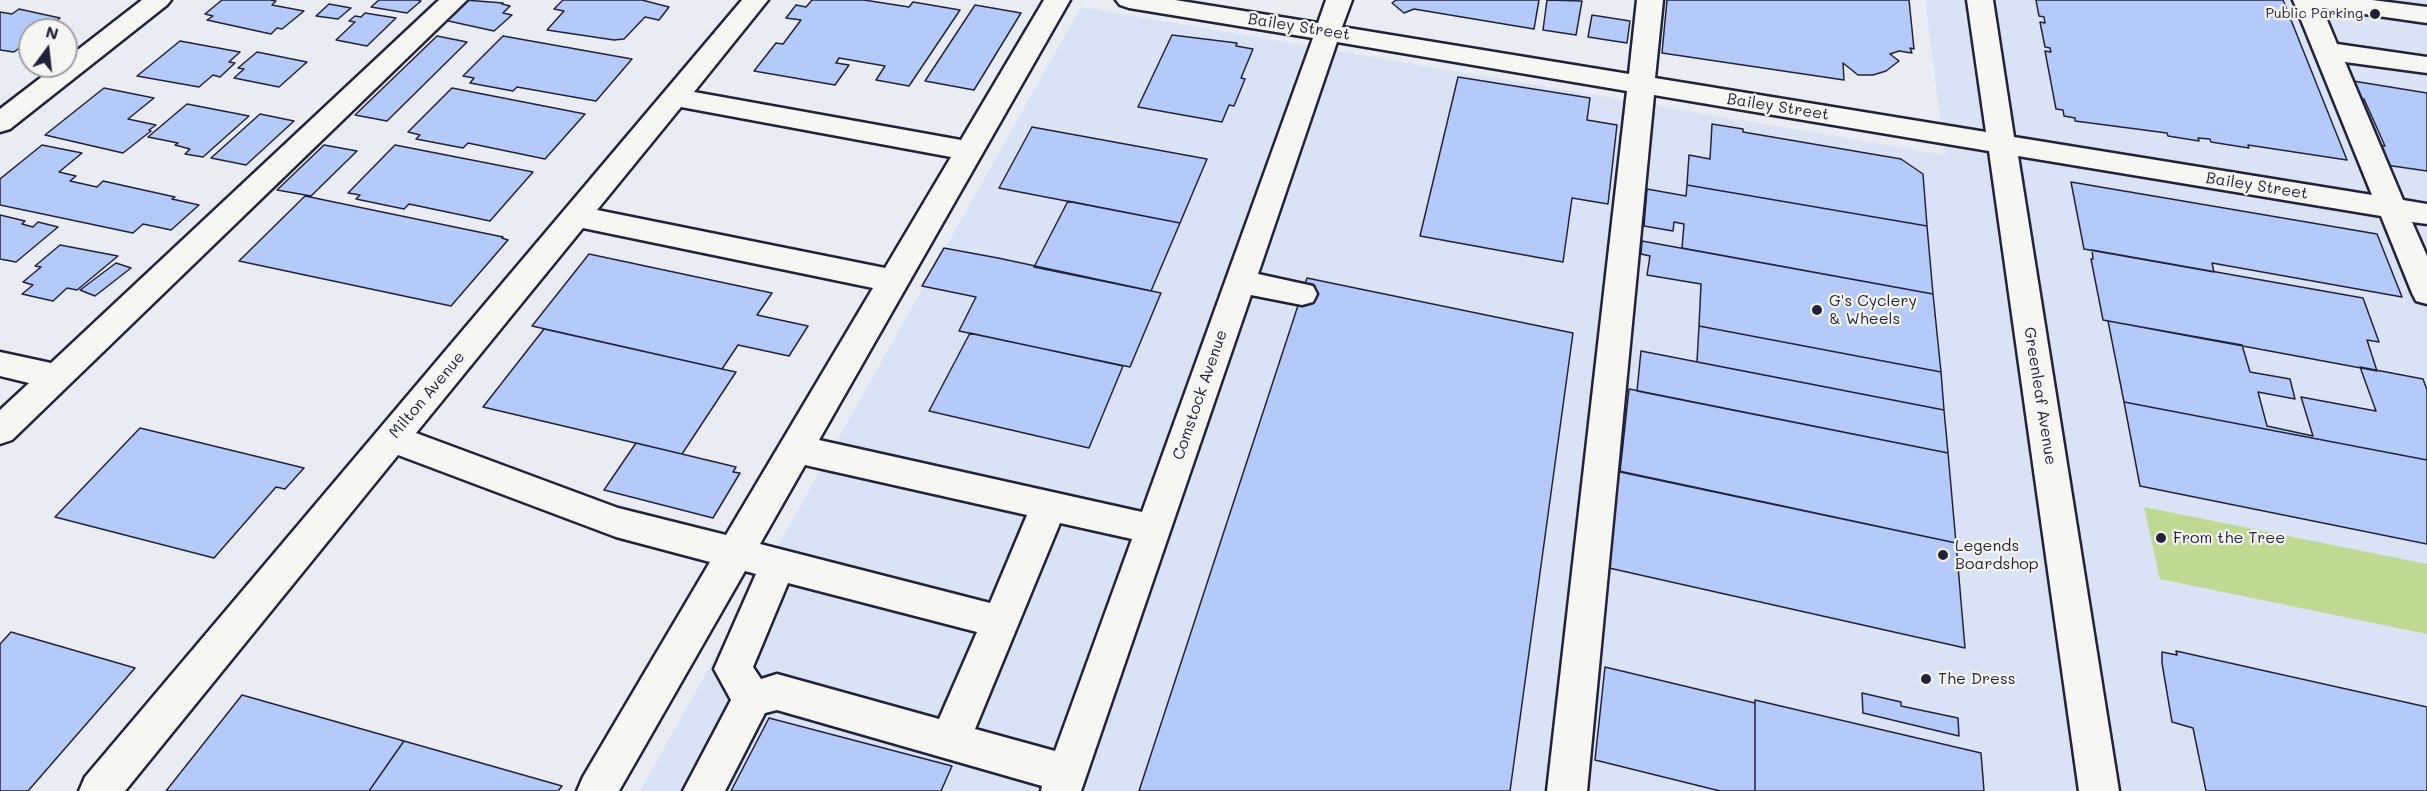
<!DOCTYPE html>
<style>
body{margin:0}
#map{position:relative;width:2427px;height:791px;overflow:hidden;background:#e9edf3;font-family:Mali,sans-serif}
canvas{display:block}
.north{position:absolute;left:18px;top:18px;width:60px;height:60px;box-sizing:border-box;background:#f6f6f2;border:2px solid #a1a1a9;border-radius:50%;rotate:15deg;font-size:16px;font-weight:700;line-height:24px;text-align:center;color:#22223b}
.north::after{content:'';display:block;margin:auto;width:21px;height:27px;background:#22223b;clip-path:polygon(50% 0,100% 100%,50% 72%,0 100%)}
</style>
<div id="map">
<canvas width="2427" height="791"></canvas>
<div class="north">N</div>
</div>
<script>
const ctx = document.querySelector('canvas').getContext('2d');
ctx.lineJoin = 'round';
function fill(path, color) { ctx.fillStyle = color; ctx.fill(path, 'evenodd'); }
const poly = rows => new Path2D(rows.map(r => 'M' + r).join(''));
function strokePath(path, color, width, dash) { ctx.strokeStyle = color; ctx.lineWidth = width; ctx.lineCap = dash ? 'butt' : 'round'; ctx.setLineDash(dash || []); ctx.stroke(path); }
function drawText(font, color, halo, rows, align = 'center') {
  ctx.font = font + ' Mali,sans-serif'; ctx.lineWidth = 4.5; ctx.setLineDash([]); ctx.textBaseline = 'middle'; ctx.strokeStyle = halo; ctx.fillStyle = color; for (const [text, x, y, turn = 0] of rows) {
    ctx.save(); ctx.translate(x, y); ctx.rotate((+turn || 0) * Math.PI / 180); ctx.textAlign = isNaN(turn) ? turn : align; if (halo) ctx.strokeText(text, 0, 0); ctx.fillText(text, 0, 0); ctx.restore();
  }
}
fill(poly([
 [1925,0,2427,0,2427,791,640,791,1081,7,1945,155]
]), '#d9e3f5');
fill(poly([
 [2144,507,2427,564,2427,634,2160,579]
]), '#bed991');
const building = poly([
 [222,0,270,0,276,1,272,5,304,11,282,29,277,28,271,34,207,20,213,16,205,14,222,0],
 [379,0,417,0,421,1,407,13,371,7,379,0],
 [465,0,503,3,502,4,510,6,503,13,512,15,494,31,444,20,465,0],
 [563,0,642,0,669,7,659,20,645,17,624,39,614,40,547,30,564,11,554,9,563,0],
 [812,0,864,0,909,7,913,2,960,10,909,86,876,80,885,66,839,58,836,63,849,65,835,85,754,71,776,43,783,44,801,20,786,18,796,5,806,7,812,0],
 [1396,0,1539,0,1534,29,1414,9,1404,13,1392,3,1396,0],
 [1547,0,1582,1,1576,35,1543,30,1547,0],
 [1667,0,1909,0,1914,49,1910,48,1912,53,1899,51,1890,54,1899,61,1886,71,1873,75,1858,75,1843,63,1844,80,1662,53,1667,0],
 [2036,0,2283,0,2347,160,2248,145,2249,148,2211,142,2210,139,2198,138,2199,141,2168,136,2167,133,2075,121,2075,118,2064,116,2063,110,2056,109,2045,51,2051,52,2050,48,2045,47,2040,22,2045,23,2044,17,2039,16,2036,0],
 [329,4,351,8,338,19,316,16,329,4],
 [975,5,1021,13,974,90,925,81,975,5],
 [19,9,60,18,44,30,30,30,30,40,14,52,0,50,0,12,12,14,19,9],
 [365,13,396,18,367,46,336,40,355,22,349,21,355,16,361,17,365,13],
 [1592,15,1630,21,1627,43,1588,37,1592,15],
 [1172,35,1237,43,1236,46,1253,49,1241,78,1245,79,1234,106,1229,105,1222,122,1138,107,1172,35],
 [437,36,467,42,387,121,355,115,437,36],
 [503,36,632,59,596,101,517,87,513,91,470,83,474,78,463,76,503,36],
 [180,41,240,52,229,62,235,63,220,77,213,75,199,87,137,76,180,41],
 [257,52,307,62,279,87,234,78,244,69,238,68,257,52],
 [1458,77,1590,98,1587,120,1617,125,1608,204,1572,198,1563,262,1420,236,1458,77],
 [2353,81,2427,93,2427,171,2386,165,2378,145,2385,146,2364,99,2359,98,2353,81],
 [104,88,154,98,128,119,156,125,149,130,151,131,123,153,45,135,104,88],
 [452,88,585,114,545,159,468,143,463,148,416,139,420,135,408,132,452,88],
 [187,104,249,116,203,157,185,154,190,149,175,145,178,143,148,137,187,104],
 [260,114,294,121,246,165,211,158,260,114],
 [1712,124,1743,129,1743,132,1901,159,1923,174,1927,226,1687,185,1689,155,1710,159,1712,124],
 [1032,127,1207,159,1180,223,999,188,1032,127],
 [42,145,82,153,59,172,76,176,70,181,97,187,103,181,175,197,172,199,199,205,171,230,143,224,133,233,0,205,0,179,42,145],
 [324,145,357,151,311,196,277,190,324,145],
 [395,145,533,172,490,221,409,204,404,209,356,199,360,195,348,193,395,145],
 [2071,182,2377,234,2402,297,2212,263,2214,272,2084,249,2071,182],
 [1687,185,1927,226,1933,294,1682,248,1684,224,1674,222,1673,231,1644,226,1647,189,1686,196,1687,185],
 [305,196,503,237,502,238,508,240,451,306,239,261,305,196],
 [1068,201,1180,223,1151,291,1034,267,1068,201],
 [0,215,25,221,22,224,33,227,38,222,58,227,16,262,0,259,0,215],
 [1642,241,1933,294,1941,372,1699,326,1701,284,1647,275,1650,256,1641,254,1642,241],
 [60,245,118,256,77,290,67,288,53,301,22,294,33,285,23,282,41,267,35,266,60,245],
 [944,248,998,258,1161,293,1130,367,959,331,976,297,922,286,944,248],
 [2092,250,2363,298,2379,342,2367,340,2377,371,2103,320,2091,259,2093,259,2092,250],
 [589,254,772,293,757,315,808,326,789,356,738,345,722,369,532,326,589,254],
 [116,263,131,268,95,296,80,290,116,263],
 [1307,278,1573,333,1510,791,1139,791,1307,278],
 [2108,321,2242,345,2250,372,2290,379,2295,399,2258,392,2267,426,2313,436,2301,397,2376,411,2360,367,2423,379,2427,390,2427,460,2124,402,2108,321],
 [1699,326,1941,372,1944,410,1697,362,1699,326],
 [544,329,722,369,736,372,682,454,483,407,544,329],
 [970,333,1123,366,1089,448,929,411,970,333],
 [1641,351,1944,410,1948,453,1637,391,1641,351],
 [1629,389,1948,453,1956,543,1620,472,1629,389],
 [2124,402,2427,460,2427,544,2140,486,2124,402],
 [140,428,304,468,285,489,276,487,214,558,55,517,140,428],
 [636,443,736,467,733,472,740,473,713,518,604,490,636,443],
 [1619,471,1956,543,1965,648,1609,568,1619,471],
 [11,632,135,668,28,791,0,791,0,644,11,632],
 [2176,651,2427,707,2427,791,2206,791,2193,728,2172,722,2162,663,2162,652,2177,655,2176,651],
 [1605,667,1755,703,1755,791,1720,791,1595,760,1605,667],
 [1862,693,1901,702,1901,706,1958,718,1959,736,1863,713,1862,693],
 [242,695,404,741,369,791,166,791,242,695],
 [1755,700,1981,753,1984,791,1755,791,1755,700],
 [769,718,952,766,941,791,731,791,769,718],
 [404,741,562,786,558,791,369,791,404,741]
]);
fill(building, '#b4cbf9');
strokePath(building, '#22223b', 1.5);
const minor = poly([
 [142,0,171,0,167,5,10,129,0,132,0,109,56,66,66,66,66,59,142,0],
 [439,0,467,0,12,440,0,444,0,410,29,383,0,376,0,352,51,363,439,0],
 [742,0,768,0,694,92,961,140,1044,0,1070,0,819,440,1142,512,1313,38,1129,8,1120,5,1116,0,1175,0,1318,23,1326,0,1352,0,1342,27,1629,74,1637,0,1663,0,1655,78,1986,132,1967,0,1993,0,2014,137,2372,195,2293,0,2372,0,2427,7,2427,23,2322,8,2337,44,2427,57,2427,73,2345,62,2403,200,2427,204,2427,224,2412,222,2427,256,2427,304,2416,301,2412,293,2381,216,2018,156,2119,791,2079,791,1989,151,1654,95,1587,791,1547,791,1627,91,1337,42,1258,274,1313,286,1317,294,1313,302,1302,305,1251,295,1081,791,1041,791,1042,786,777,710,765,713,725,791,683,791,731,700,714,669,756,574,745,571,619,791,577,791,583,777,710,562,616,537,398,455,125,791,79,791,85,777,742,0],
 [681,107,951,157,885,268,597,210,681,107],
 [583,228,873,288,726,535,618,508,416,433,583,228],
 [805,465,1027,515,990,603,760,544,805,465],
 [1060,523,1132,539,1055,751,975,729,1060,523],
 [788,583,977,632,939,719,777,674,761,679,753,667,788,583]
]);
strokePath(minor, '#22223b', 5);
fill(minor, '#f6f6f2');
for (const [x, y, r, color] of [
 [2375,14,6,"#22223b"],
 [1817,310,6,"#22223b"],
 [2161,538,6,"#22223b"],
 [1943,555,6,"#22223b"],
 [1926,679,6,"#22223b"]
]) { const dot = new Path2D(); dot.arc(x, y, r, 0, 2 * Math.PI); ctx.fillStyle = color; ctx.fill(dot); strokePath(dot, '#f6f6f2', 2); }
drawText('14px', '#22223b', '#f6f6f2', [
 ["Public Parking",2363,14]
], 'right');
drawText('16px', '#22223b', '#f6f6f2', [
 ["Bailey Street",1299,27,9],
 ["Bailey Street",1778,107,9],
 ["Bailey Street",2257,186,9],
 ["Milton Avenue",427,395,-50],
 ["Comstock Avenue",1200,395,-71],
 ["Greenleaf Avenue",2040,396,81]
]);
drawText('16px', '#22223b', '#f6f6f2', [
 ["G's Cyclery",1829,301],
 ["& Wheels",1829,319],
 ["From the Tree",2173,538],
 ["Legends",1955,546],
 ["Boardshop",1955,564],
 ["The Dress",1938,679]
], 'left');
</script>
